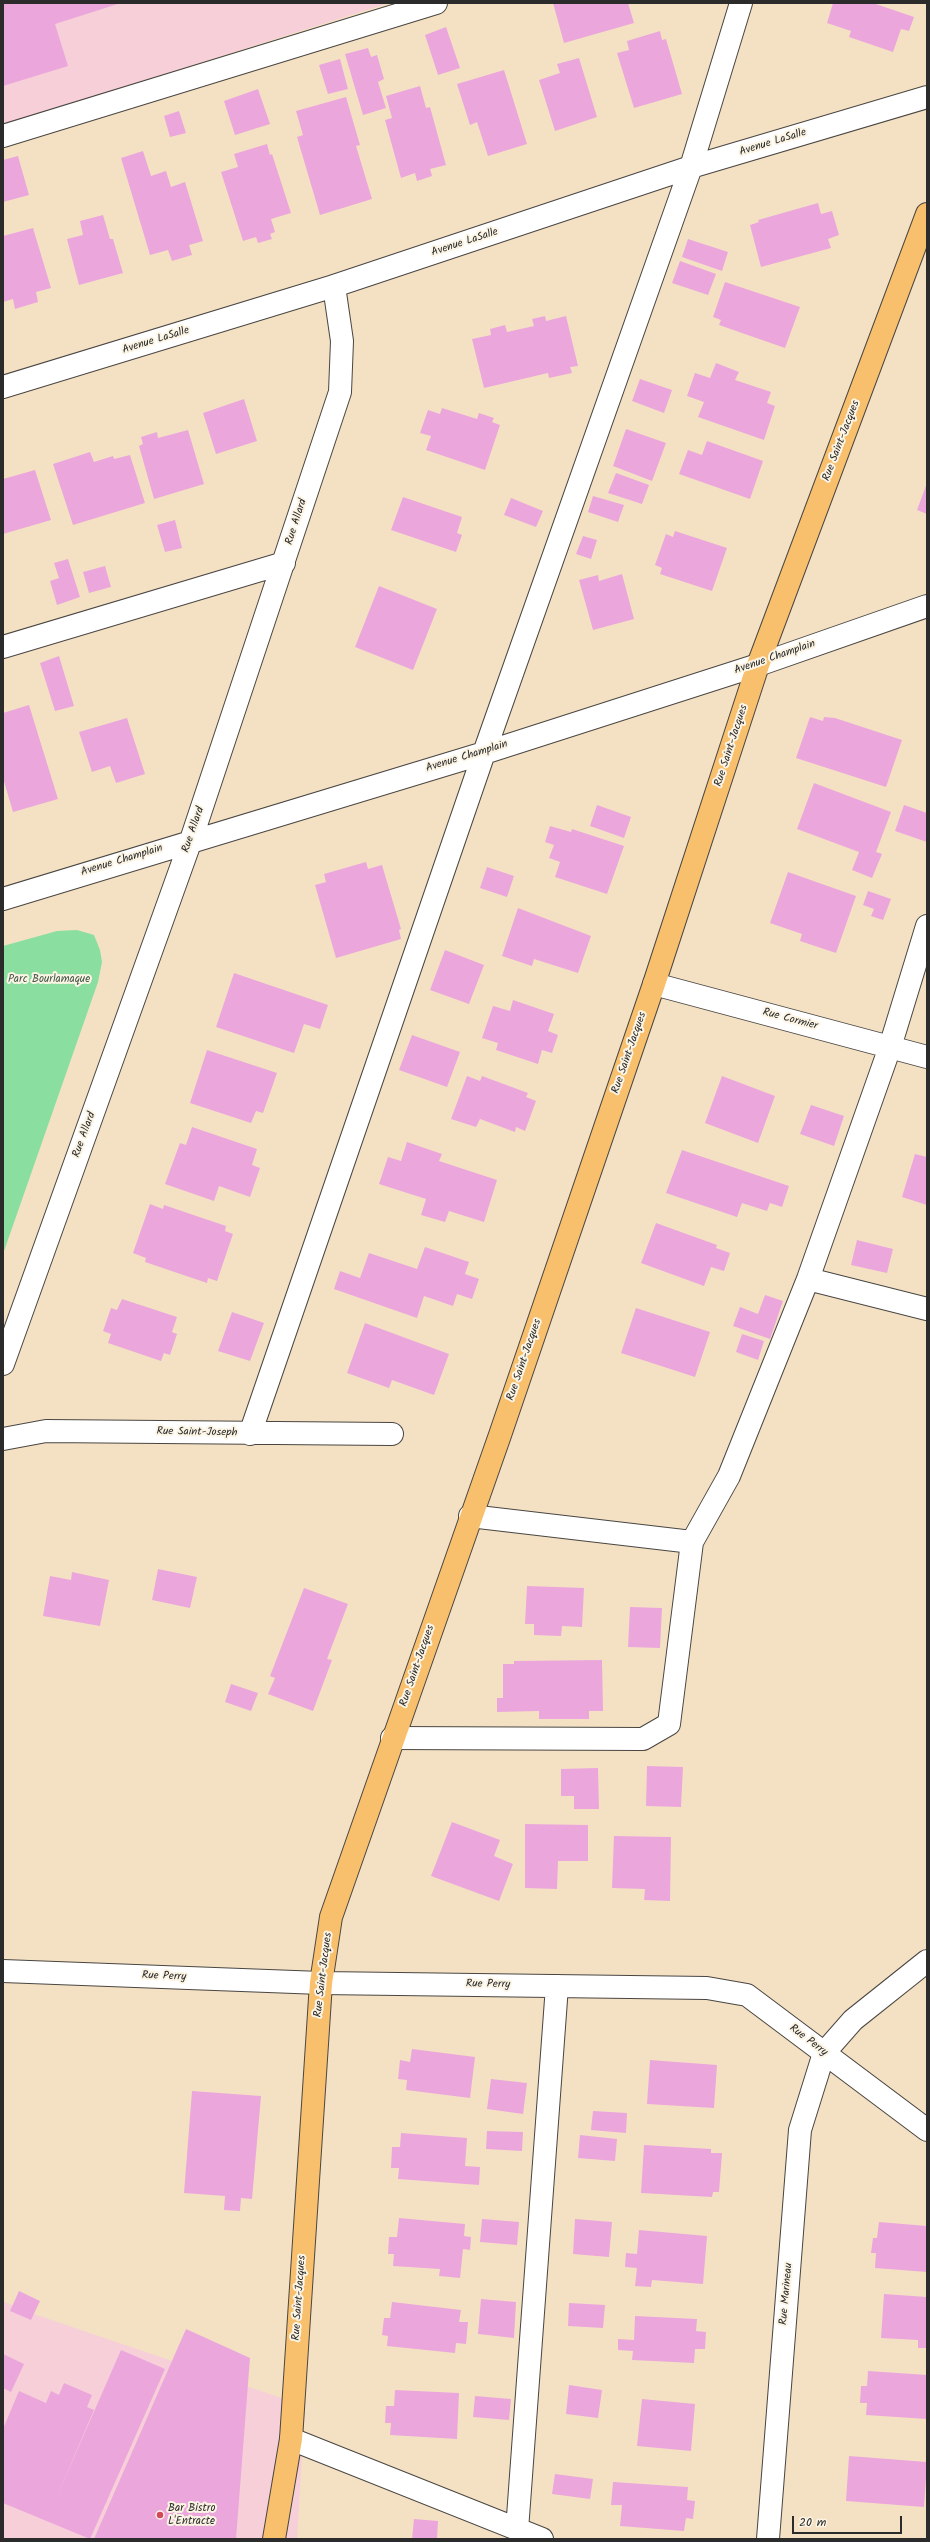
<!DOCTYPE html>
<style>
body{margin:0}
#map{position:relative;width:930px;height:2542px;overflow:hidden;background:#f4e1c4;font-family:Kalam,sans-serif}
canvas{display:block}
.frame{position:absolute;inset:0;border:4px solid #2b2b2b;pointer-events:none}
.scale{position:absolute;left:792px;top:2516px;width:110px;height:18px;box-sizing:border-box;border:2px solid #2b2b2b;border-top:0;padding-left:5px;font-size:12px;line-height:14px;white-space:nowrap;color:#2b2b2b;-webkit-text-stroke:3px #fcf5e5;paint-order:stroke}
</style>
<div id="map">
<canvas width="930" height="2542"></canvas>
<div class="frame"></div>
<div class="scale">20 m</div>
</div>
<script>
const ctx = document.querySelector('canvas').getContext('2d');
ctx.lineJoin = 'round';
function fill(path, color) { ctx.fillStyle = color; ctx.fill(path, 'evenodd'); }
const poly = rows => new Path2D(rows.map(r => 'M' + r).join(''));
function strokePath(path, color, width, dash) { ctx.strokeStyle = color; ctx.lineWidth = width; ctx.lineCap = dash ? 'butt' : 'round'; ctx.setLineDash(dash || []); ctx.stroke(path); }
function drawText(font, color, halo, rows, align = 'center') {
  ctx.font = font + ' Kalam,sans-serif'; ctx.lineWidth = 4; ctx.setLineDash([]); ctx.textBaseline = 'middle'; ctx.strokeStyle = halo; ctx.fillStyle = color; for (const [text, x, y, turn = 0] of rows) {
    ctx.save(); ctx.translate(x, y); ctx.rotate((+turn || 0) * Math.PI / 180); ctx.textAlign = isNaN(turn) ? turn : align; if (halo) ctx.strokeText(text, 0, 0); ctx.fillText(text, 0, 0); ctx.restore();
  }
}
fill(poly([
 [3,3,389,3,3,125],
 [3,2301,22,2310,305,2406,297,2539,3,2539]
]), '#f6cfd8');
fill(poly([
 [77,930,94,935,100,950,102,962,98,982,3,1254,3,946,57,931]
]), '#8adea0');
fill(poly([
 [3,3,121,3,55,24,68,66,3,86],
 [553,3,628,3,634,23,564,43],
 [833,3,873,3,914,17,909,31,901,29,893,52,849,37,851,31,827,23],
 [446,27,460,68,438,75,425,35],
 [660,31,662,40,666,39,682,94,634,108,617,53,629,50,627,41],
 [368,48,371,57,377,55,384,79,378,82,386,108,363,115,345,54],
 [579,58,597,117,555,131,539,80,560,73,557,64],
 [340,59,348,89,328,94,319,65],
 [504,70,527,144,488,156,477,122,470,125,457,84],
 [420,86,426,108,430,107,446,165,430,169,432,176,417,181,415,173,401,178,385,120,392,118,386,96],
 [258,89,270,124,235,135,224,101],
 [346,97,360,145,356,146,372,199,320,215,297,137,303,135,296,111],
 [179,111,186,133,170,137,164,116],
 [267,144,270,155,272,154,291,213,271,219,275,232,270,234,272,239,258,243,256,237,243,241,221,172,238,167,234,154],
 [143,151,151,176,166,171,171,187,185,182,203,241,189,245,192,255,172,261,168,250,150,255,121,158],
 [18,156,29,195,3,202,3,160],
 [818,203,821,214,832,211,839,235,828,239,831,248,761,267,750,225,759,222,758,220],
 [103,215,110,239,113,239,123,273,79,285,67,239,83,235,80,221],
 [33,228,51,288,36,292,38,302,15,309,13,299,3,302,3,236],
 [688,239,728,252,722,271,682,257],
 [680,261,716,274,708,295,672,283],
 [725,282,800,307,785,348,719,325,721,320,713,317],
 [545,316,546,321,566,316,578,366,570,367,572,373,549,378,548,373,484,388,472,339,491,335,490,329,505,325,507,332,534,326,532,319],
 [716,363,739,372,735,380,771,392,767,403,775,406,764,440,698,417,704,402,687,396,695,373,710,378],
 [640,379,672,390,664,413,632,401],
 [244,399,257,441,216,454,203,413],
 [442,408,477,419,479,413,494,418,492,422,500,425,485,470,426,450,431,436,420,433,428,410,440,414],
 [626,429,666,443,652,481,613,466],
 [188,430,204,484,154,499,139,446,143,444,141,437,157,432,158,438],
 [707,441,763,461,750,499,679,474,688,450,702,455],
 [90,452,94,462,113,456,114,459,130,455,145,503,73,525,53,464],
 [35,470,51,520,3,534,3,479],
 [616,473,649,485,642,504,608,493],
 [927,483,927,514,917,510],
 [593,496,624,505,618,522,588,512],
 [403,497,462,517,457,533,462,535,456,552,391,530],
 [511,498,543,511,536,527,504,515],
 [175,520,182,548,165,552,157,525],
 [675,531,727,548,712,591,660,574,662,568,655,565,666,534,673,537],
 [583,536,597,540,591,559,576,554],
 [68,559,80,597,57,605,50,581,59,578,54,563],
 [105,566,111,587,89,593,83,572],
 [622,574,634,619,593,630,579,580,598,575,599,581],
 [379,586,437,609,413,670,355,647],
 [59,656,74,706,55,711,40,663],
 [29,705,58,799,13,812,3,778,3,713],
 [810,717,823,721,824,717,835,718,902,740,886,787,796,758],
 [127,718,145,774,116,783,110,766,92,772,79,732],
 [814,783,891,812,876,852,882,854,872,878,852,870,859,852,797,829],
 [597,805,631,817,624,838,590,826],
 [904,805,927,813,927,842,895,831],
 [550,826,571,832,572,829,624,846,607,894,555,877,560,862,549,858,554,845,545,842],
 [366,862,368,869,382,865,401,929,399,930,401,939,336,958,315,885,326,882,324,874],
 [487,867,514,876,507,897,480,888],
 [788,872,856,896,836,953,800,941,802,934,770,923],
 [868,891,891,899,883,920,871,916,874,909,863,905],
 [518,908,591,936,578,973,534,959,532,966,502,956],
 [445,950,484,965,469,1004,430,990],
 [234,973,328,1005,320,1029,304,1024,294,1053,216,1027],
 [513,1000,554,1014,548,1031,558,1035,552,1053,542,1050,538,1064,496,1050,498,1043,482,1038,493,1006,510,1011],
 [412,1035,460,1052,447,1087,399,1070],
 [207,1050,277,1073,263,1113,256,1111,251,1123,190,1103],
 [467,1076,480,1081,482,1076,528,1093,526,1097,536,1101,525,1131,516,1127,515,1132,480,1119,476,1127,451,1119],
 [722,1076,775,1096,758,1143,705,1123],
 [811,1105,844,1116,834,1146,800,1134],
 [192,1127,257,1149,252,1165,260,1168,250,1197,219,1186,214,1201,165,1184,180,1143,186,1145],
 [407,1142,442,1154,439,1161,497,1180,484,1222,449,1211,445,1222,421,1215,426,1199,379,1184,388,1157,401,1161],
 [682,1150,789,1186,782,1207,770,1203,767,1211,742,1203,737,1217,666,1193],
 [915,1154,927,1157,927,1205,902,1197],
 [150,1204,163,1209,164,1205,226,1226,225,1231,233,1234,217,1281,208,1278,207,1283,145,1262,146,1258,133,1253],
 [656,1223,717,1245,716,1248,730,1253,724,1271,711,1267,704,1286,641,1263],
 [857,1240,893,1249,887,1273,851,1265],
 [425,1247,469,1262,465,1274,479,1279,472,1299,457,1294,453,1306,424,1296,417,1318,334,1289,340,1271,360,1278,369,1253,417,1269],
 [765,1295,783,1301,770,1339,733,1326,740,1307,758,1314],
 [122,1299,177,1317,172,1332,177,1334,170,1355,164,1353,161,1361,108,1343,111,1334,103,1331,111,1308,117,1310],
 [636,1308,710,1332,695,1377,621,1353],
 [232,1312,264,1323,250,1361,218,1351],
 [365,1323,449,1354,434,1395,392,1380,389,1388,347,1373],
 [742,1334,764,1341,758,1360,736,1352],
 [158,1569,197,1577,190,1608,152,1600],
 [72,1572,109,1580,100,1626,43,1616,50,1576,71,1580],
 [527,1586,584,1588,582,1627,562,1626,561,1636,534,1635,534,1624,525,1624],
 [304,1588,348,1604,327,1659,332,1660,313,1711,268,1694,275,1678,270,1676],
 [630,1607,662,1608,660,1648,628,1647],
 [602,1660,603,1711,589,1711,589,1719,539,1719,539,1711,497,1712,497,1698,503,1698,503,1664,514,1664,514,1661],
 [231,1684,258,1693,251,1711,225,1702],
 [647,1766,683,1767,681,1807,646,1806],
 [598,1768,599,1809,574,1809,574,1796,561,1796,561,1769],
 [452,1822,500,1840,494,1856,513,1864,499,1901,431,1876],
 [525,1824,588,1825,588,1861,558,1861,557,1889,525,1888],
 [614,1836,671,1837,670,1901,644,1900,645,1889,612,1888],
 [412,2049,475,2057,470,2098,406,2090,407,2080,398,2079,400,2060,410,2062],
 [650,2060,717,2065,714,2108,647,2104],
 [491,2079,527,2083,523,2114,487,2109],
 [192,2091,261,2096,252,2199,241,2198,240,2211,224,2210,225,2196,184,2193],
 [593,2111,627,2113,626,2133,591,2130],
 [487,2131,523,2132,522,2151,486,2149],
 [401,2133,467,2138,465,2166,480,2167,479,2185,398,2179,399,2168,391,2168,392,2147,400,2147],
 [580,2135,617,2139,615,2161,578,2158],
 [644,2145,711,2149,711,2153,722,2153,719,2192,713,2192,712,2197,641,2193],
 [399,2218,465,2224,464,2236,471,2237,470,2250,463,2249,460,2278,439,2276,440,2269,393,2266,394,2254,388,2254,389,2237,397,2237],
 [482,2219,519,2222,517,2245,480,2242],
 [575,2219,612,2222,609,2257,573,2254],
 [879,2222,927,2226,927,2272,875,2268,876,2253,871,2253,873,2238,877,2238],
 [639,2230,707,2236,703,2284,652,2280,651,2287,635,2286,637,2268,625,2267,626,2253,637,2254],
 [19,2291,40,2301,31,2320,10,2311],
 [884,2294,927,2297,927,2348,918,2348,918,2340,881,2338],
 [481,2299,516,2302,514,2338,478,2334],
 [392,2302,461,2310,459,2322,468,2322,466,2344,456,2343,455,2353,387,2346,388,2336,382,2335,384,2318,390,2318],
 [569,2303,605,2305,603,2328,568,2326],
 [635,2316,697,2319,696,2331,706,2332,705,2349,695,2349,694,2363,632,2360,633,2351,618,2350,618,2339,634,2340],
 [186,2329,250,2358,236,2539,94,2539],
 [121,2350,165,2369,90,2539,3,2503,3,2429,19,2391,46,2403,51,2391,59,2395,64,2383,92,2395,87,2407,94,2410,54,2503],
 [3,2354,24,2364,11,2392,3,2388],
 [868,2371,927,2375,927,2419,866,2415,867,2403,860,2403,861,2386,867,2386],
 [569,2385,602,2390,598,2418,566,2414],
 [395,2390,459,2393,457,2439,390,2435,391,2423,385,2423,386,2406,394,2406],
 [475,2396,511,2399,509,2420,473,2417],
 [642,2399,695,2404,691,2451,637,2446],
 [849,2456,927,2462,924,2507,846,2501],
 [555,2474,593,2479,590,2499,552,2494],
 [613,2482,688,2487,687,2500,695,2501,693,2519,686,2518,684,2531,620,2526,622,2505,611,2505],
 [414,2519,438,2521,437,2539,412,2539]
]), '#eba7dc');
const minor = poly([
 [3,136,436,3],
 [3,387,334,286,691,167,927,97],
 [3,647,284,563],
 [3,899,484,753,758,665,927,606],
 [654,984,927,1057],
 [808,1279,927,1309],
 [3,1364,191,840,340,392,342,341,334,286],
 [250,1434,484,753,691,167,741,3],
 [3,1439,46,1431,392,1434],
 [470,1516,692,1542],
 [392,1738,643,1739,669,1724,692,1542,729,1476,808,1279,890,1047,927,926],
 [3,1971,321,1983,707,1988,747,1995,927,2130],
 [291,2439,542,2539],
 [517,2530,557,1986],
 [768,2539,800,2130,824,2053,853,2020,927,1961]
]);
const major = poly([
 [274,2539,291,2439,321,1983,331,1917,500,1435,654,984,758,665,927,214]
]);
strokePath(minor, '#494642', 24);
strokePath(major, '#494642', 24);
strokePath(minor, '#fff', 22);
strokePath(major, '#f8bf6c', 22);
for (const [x, y, r, color] of [
 [160,2515,4,"#d1495b"]
]) { const dot = new Path2D(); dot.arc(x, y, r, 0, 2 * Math.PI); ctx.fillStyle = color; ctx.fill(dot); strokePath(dot, '#fcf5e5', 1.5); }
drawText('11px', '#2b2b2b', '#fcf5e5', [
 ["Avenue LaSalle",773,143,-17],
 ["Avenue LaSalle",465,243,-18],
 ["Avenue LaSalle",156,341,-17],
 ["Rue Saint-Jacques",842,441,-69],
 ["Rue Allard",297,522,-72],
 ["Avenue Champlain",775,658,-19],
 ["Rue Saint-Jacques",732,746,-72],
 ["Avenue Champlain",467,757,-17],
 ["Rue Allard",194,830,-71],
 ["Avenue Champlain",122,861,-17],
 ["Rue Cormier",790,1020,15],
 ["Rue Saint-Jacques",630,1053,-71],
 ["Rue Allard",85,1135,-70],
 ["Rue Saint-Jacques",525,1360,-71],
 ["Rue Saint-Joseph",197,1433,1],
 ["Rue Saint-Jacques",418,1666,-71],
 ["Rue Saint-Jacques",324,1975,-83],
 ["Rue Perry",164,1977,2],
 ["Rue Perry",488,1985,1],
 ["Rue Perry",808,2041,37],
 ["Rue Marineau",787,2294,-85],
 ["Rue Saint-Jacques",300,2298,-86]
]);
drawText('11px', '#435848', '#fcf5e5', [
 ["Parc Bourlamaque",49,980]
]);
drawText('11px', '#2b2b2b', '#fcf5e5', [
 ["Bar Bistro",168,2509],
 ["L'Entracte",168,2522]
], 'left');
</script>
